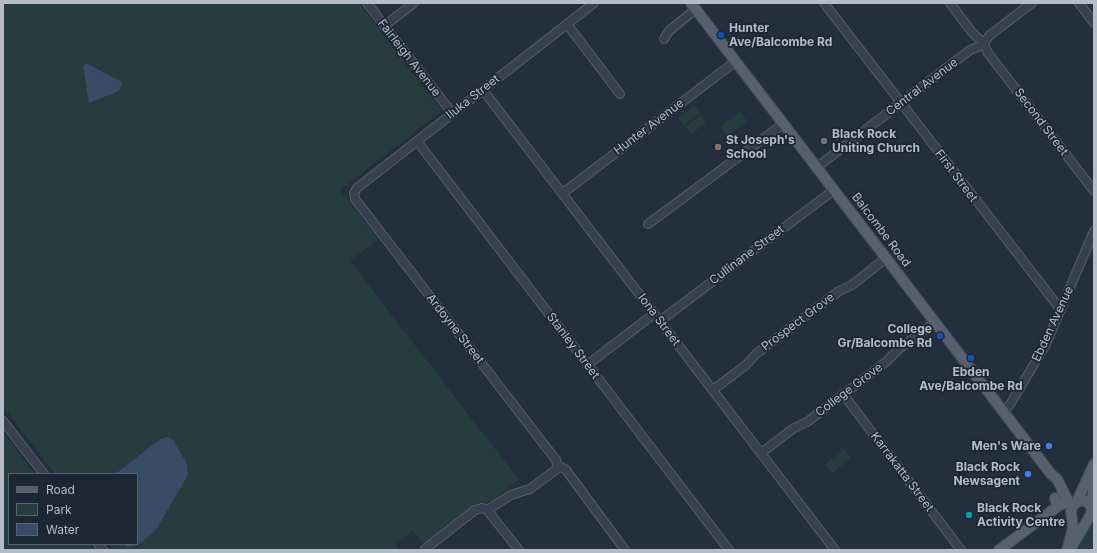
<!DOCTYPE html>
<style>
body{margin:0}
#map{position:relative;width:1097px;height:553px;overflow:hidden;background:#242f3e;font-family:Inter,sans-serif}
canvas{display:block}
.frame{position:absolute;inset:0;border:4px solid #b4bcc9;pointer-events:none}
.legend{position:absolute;left:8px;top:473px;width:130px;height:72px;box-sizing:border-box;background:#1d2633;border:1px solid #59626f;margin:0;padding:5px 7px;list-style:none;font-size:12px;color:#b4bcc9}
.legend li{display:flex;align-items:center;gap:8px;height:20px}
.legend b{width:20px;border:1px solid #59626f}
</style>
<div id="map">
<canvas width="1097" height="553"></canvas>
<div class="frame"></div>
<ul class="legend">
<li><b style="height:5px;background:#56606e"></b>Road</li>
<li><b style="height:11px;background:#263c3f"></b>Park</li>
<li><b style="height:11px;background:#394c67"></b>Water</li>
</ul>
</div>
<script>
const ctx = document.querySelector('canvas').getContext('2d');
ctx.lineJoin = 'round';
function fill(path, color) { ctx.fillStyle = color; ctx.fill(path, 'evenodd'); }
const poly = rows => new Path2D(rows.map(r => 'M' + r).join(''));
function strokePath(path, color, width, dash) { ctx.strokeStyle = color; ctx.lineWidth = width; ctx.lineCap = dash ? 'butt' : 'round'; ctx.setLineDash(dash || []); ctx.stroke(path); }
function drawText(font, color, halo, rows, align = 'center') {
  ctx.font = font + ' Inter,sans-serif'; ctx.lineWidth = 3.5; ctx.setLineDash([]); ctx.textBaseline = 'middle'; ctx.strokeStyle = halo; ctx.fillStyle = color; for (const [text, x, y, turn = 0] of rows) {
    ctx.save(); ctx.translate(x, y); ctx.rotate((+turn || 0) * Math.PI / 180); ctx.textAlign = isNaN(turn) ? turn : align; if (halo) ctx.strokeText(text, 0, 0); ctx.fillText(text, 0, 0); ctx.restore();
  }
}
fill(poly([
 [3,3,359,3,442,111,340,190,378,239,350,261,519,480,492,501,478,504,425,545,413,531,396,544,400,550,114,550,109,544,137,544,137,474,55,474,3,406],
 [694,106,700,113,684,125,678,118],
 [740,112,747,121,727,136,720,127],
 [701,115,706,123,691,134,685,127],
 [3,432,35,474,9,474,9,544,89,544,94,550,3,550],
 [844,449,851,458,832,473,825,464],
 [1094,518,1094,550,1075,550,1077,545]
]), '#263c3f');
fill(poly([
 [86,63,122,82,119,91,89,103,84,71,83,67],
 [168,437,173,440,187,464,188,475,156,530,143,541,137,545,127,547,125,544,137,544,137,474,109,474,118,472,160,439]
]), '#394c67');
const minor = poly([
 [367,3,452,113],
 [824,3,1061,310],
 [950,3,971,31,979,39],
 [1079,3,1094,23],
 [567,24,620,94],
 [384,26,414,3],
 [664,39,669,31,696,9],
 [984,42,990,35,1032,3],
 [984,44,988,53,1094,191],
 [483,90,835,550],
 [417,141,729,550],
 [817,167,970,50,978,47],
 [563,193,736,61],
 [648,224,783,124],
 [660,321,834,190],
 [587,365,654,314],
 [713,390,746,365,756,354,839,291,852,285,886,258],
 [843,394,961,550],
 [1004,412,1011,403,1046,344,1094,231],
 [3,421,44,474],
 [761,453,794,428,807,422,886,362,899,349,935,322],
 [558,465,566,470,625,550],
 [558,468,556,460,355,199,354,193,357,188,594,3],
 [487,510,519,550],
 [98,544,103,550],
 [424,550,475,510,482,508,487,510,511,495,530,489,558,468]
]);
const major = poly([
 [691,3,1051,474,1057,479,1067,499,1065,503,1060,505,1056,502,1055,498],
 [1077,501,1094,464],
 [1071,548,1091,514,1094,484],
 [999,550,1061,504],
 [1067,550,1073,528,1071,511,1073,505,1079,501,1086,501,1091,506,1092,513]
]);
strokePath(minor, '#565f6c', 10);
strokePath(major, '#414a57', 12);
strokePath(minor, '#38414e', 8);
strokePath(major, '#56606e', 10);
for (const [x, y, r, color] of [
 [721,35,4,"#1a4fb4"],
 [824,141,4,"#6b7280"],
 [718,147,4,"#8d6e63"],
 [940,336,4,"#1a4fb4"],
 [971,358,4,"#1a4fb4"],
 [1049,446,4,"#3f7fe0"],
 [1028,474,4,"#3f7fe0"],
 [969,515,4,"#0f9aa8"]
]) { const dot = new Path2D(); dot.arc(x, y, r, 0, 2 * Math.PI); ctx.fillStyle = color; ctx.fill(dot); strokePath(dot, '#1d2633', 1.5); }
drawText('bold 12px', '#b4bcc9', '#1d2633', [
 ["Hunter",729,28],
 ["Ave/Balcombe Rd",729,42],
 ["Black Rock",832,134],
 ["Uniting Church",832,148],
 ["St Joseph's",726,140],
 ["School",726,154],
 ["College",932,329,"right"],
 ["Gr/Balcombe Rd",932,343,"right"],
 ["Ebden",971,372,"center"],
 ["Ave/Balcombe Rd",971,386,"center"],
 ["Men's Ware",1041,446,"right"],
 ["Black Rock",1020,467,"right"],
 ["Newsagent",1020,481,"right"],
 ["Black Rock",977,508],
 ["Activity Centre",977,522]
], 'left');
drawText('12px', '#b4bcc9', '#1d2633', [
 ["Fairleigh Avenue",409,58,52],
 ["Central Avenue",922,87,-37],
 ["Iluka Street",473,97,-38],
 ["Second Street",1041,122,53],
 ["Hunter Avenue",649,127,-37],
 ["First Street",956,176,53],
 ["Balcombe Road",881,230,53],
 ["Cullinane Street",747,255,-37],
 ["Iona Street",659,320,53],
 ["Prospect Grove",798,322,-37],
 ["Ebden Avenue",1053,324,-65],
 ["Ardoyne Street",455,329,52],
 ["Stanley Street",573,346,53],
 ["College Grove",849,390,-37],
 ["Karrakatta Street",902,472,53]
]);
</script>
